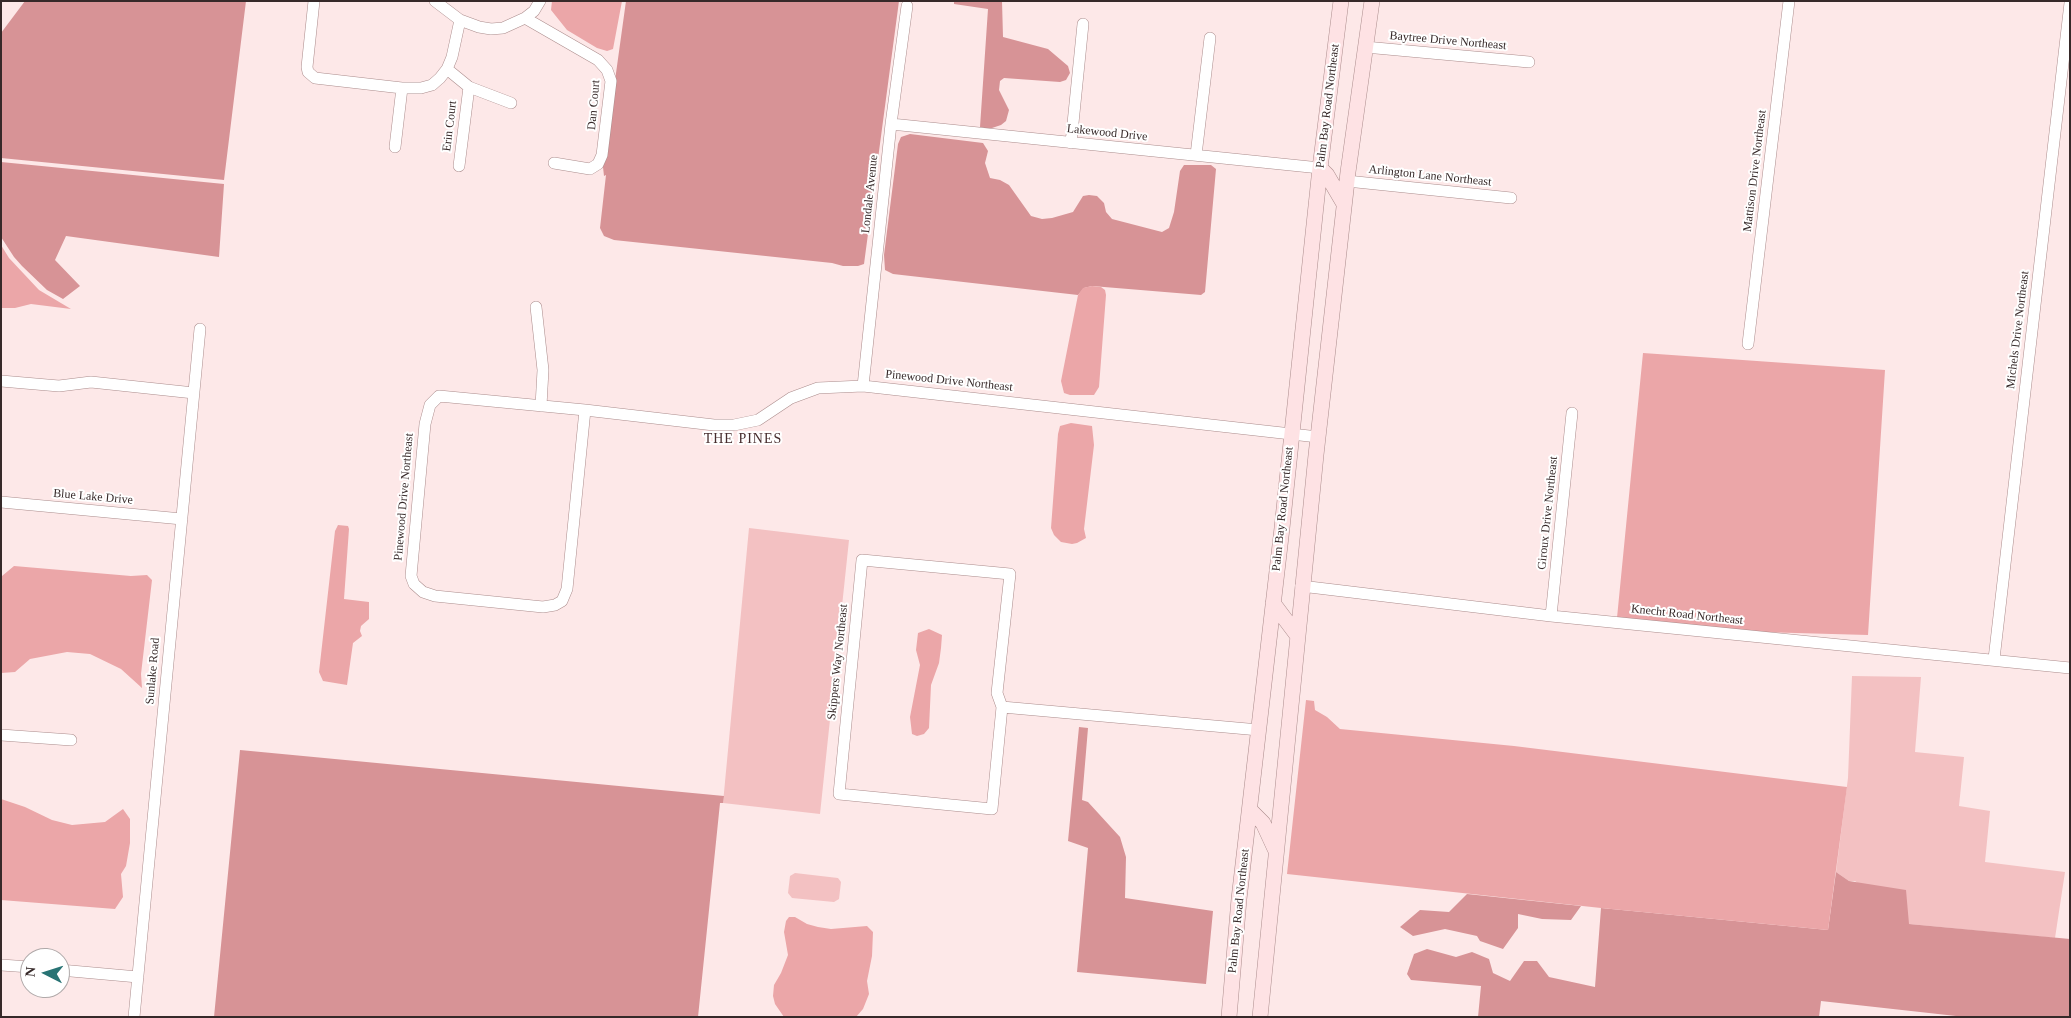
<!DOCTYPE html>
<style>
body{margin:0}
#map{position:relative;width:2071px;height:1018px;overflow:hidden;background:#fde8e8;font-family:Georgia,serif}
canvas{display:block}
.frame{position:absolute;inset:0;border:2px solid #362929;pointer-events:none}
.north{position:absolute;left:20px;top:948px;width:50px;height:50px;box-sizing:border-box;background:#fff;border:1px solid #afa9a9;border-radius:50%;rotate:275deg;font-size:14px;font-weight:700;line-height:20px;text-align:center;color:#362929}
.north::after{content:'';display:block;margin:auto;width:18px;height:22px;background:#287374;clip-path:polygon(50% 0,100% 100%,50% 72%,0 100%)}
</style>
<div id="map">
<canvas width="2071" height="1018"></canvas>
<div class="frame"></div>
<div class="north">N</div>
</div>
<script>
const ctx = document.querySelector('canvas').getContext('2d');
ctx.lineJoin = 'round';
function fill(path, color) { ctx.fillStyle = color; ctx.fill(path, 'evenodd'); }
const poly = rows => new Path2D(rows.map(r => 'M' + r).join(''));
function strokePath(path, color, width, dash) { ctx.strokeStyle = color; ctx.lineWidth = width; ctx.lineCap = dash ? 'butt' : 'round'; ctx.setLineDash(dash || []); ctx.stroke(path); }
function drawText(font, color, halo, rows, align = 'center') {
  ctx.font = font + ' Georgia,serif'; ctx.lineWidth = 4; ctx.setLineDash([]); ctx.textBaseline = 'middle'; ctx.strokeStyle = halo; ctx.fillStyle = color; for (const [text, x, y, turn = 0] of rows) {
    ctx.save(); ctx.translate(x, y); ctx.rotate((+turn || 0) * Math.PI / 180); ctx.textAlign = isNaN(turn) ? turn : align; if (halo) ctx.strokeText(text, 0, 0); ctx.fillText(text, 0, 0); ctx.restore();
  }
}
fill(poly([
 [749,528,849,540,820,814,723,803],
 [1852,676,1921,677,1915,752,1964,757,1959,806,1990,811,1985,862,2065,872,2055,938,1909,924,1855,881,1849,881,1836,872,1848,778],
 [795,873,838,878,841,882,839,899,834,902,792,898,788,893,790,876]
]), '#f3c1c2');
fill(poly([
 [25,1,246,1,224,180,1,158,1,33],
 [626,1,899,1,864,264,858,266,843,266,832,263,614,240,604,236,600,228,606,175,604,176,603,167],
 [954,1,1002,1,1003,37,1048,49,1068,66,1070,73,1066,80,1060,82,1004,78,1000,81,999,90,1009,110,1006,121,1001,125,989,129,980,127,988,9,954,4],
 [910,134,983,143,988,151,985,163,990,178,1000,180,1009,185,1031,216,1042,219,1052,218,1073,212,1083,196,1089,195,1097,196,1104,203,1106,212,1112,219,1162,232,1169,228,1174,212,1180,171,1184,165,1211,165,1216,169,1205,292,1201,295,1092,286,1084,288,1078,295,893,274,885,270,884,255,898,144,901,137],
 [1,162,224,184,219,257,66,236,55,260,80,286,63,299,47,290,22,266,14,257,1,237],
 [1079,727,1088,728,1082,800,1088,802,1120,837,1126,857,1125,898,1213,911,1206,984,1077,972,1088,848,1068,841],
 [240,750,724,796,723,803,720,803,698,1017,214,1017],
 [1836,872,1849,881,1906,890,1909,924,2070,939,2070,1017,1965,1017,1821,1001,1819,1017,1478,1017,1481,986,1411,980,1407,974,1414,954,1427,949,1456,957,1472,952,1489,959,1493,973,1510,981,1524,961,1537,961,1549,977,1595,987,1601,908,1828,930],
 [1467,894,1581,906,1571,920,1542,919,1518,914,1518,928,1503,949,1480,941,1477,936,1445,929,1413,936,1400,927,1420,910,1449,912]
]), '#d79396');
fill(poly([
 [552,1,622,1,613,49,607,51,597,48,567,30,551,10],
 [1,245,9,258,39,290,71,309,31,304,15,308,1,308],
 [1092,286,1101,287,1105,290,1106,295,1099,387,1094,395,1070,395,1064,393,1061,381,1078,295,1083,288],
 [1643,353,1885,370,1868,635,1616,628],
 [1071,423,1092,426,1094,445,1084,529,1086,538,1077,543,1072,544,1061,542,1054,535,1051,528,1058,434,1060,426],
 [338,525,348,526,349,529,344,599,369,602,369,619,361,626,360,631,362,636,353,643,347,685,323,681,319,672,335,531],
 [14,566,131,576,147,575,152,580,141,674,142,688,121,669,90,654,67,652,30,659,15,672,1,673,2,576],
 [929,629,942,635,941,648,939,663,931,685,929,728,924,734,917,736,912,734,910,717,920,665,916,650,918,633],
 [1306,700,1314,701,1315,710,1327,717,1340,729,1514,746,1847,787,1828,930,1601,908,1287,874],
 [1,799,25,807,52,820,72,825,105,822,123,809,130,819,130,843,126,866,121,874,123,897,115,909,1,900],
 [789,917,795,917,807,924,818,927,831,929,867,926,873,932,872,956,867,981,869,994,863,1009,856,1017,784,1017,775,1004,773,996,774,985,781,973,788,955,784,932,786,921]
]), '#eba6a8');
const street = poly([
 [314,1,307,67,308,72,315,78,402,88,421,88,432,85,440,78,447,69,452,57,460,20],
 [435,1,460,20,479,27,491,29,503,28,525,18,534,11,540,1],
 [525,18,598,60,607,70,611,81,602,155,598,164,590,169,554,163],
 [1365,47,1529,62],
 [447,69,469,87,459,166],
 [469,87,511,103],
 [891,124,1320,168],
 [1071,143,1083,24],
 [395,147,402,88],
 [1196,155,1210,38],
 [1347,181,1511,198],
 [536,307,543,370,541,406],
 [1748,344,1789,1],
 [1,381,59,386,91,382,194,393],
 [863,386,891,124,907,6],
 [439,396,585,410,567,589,562,601,555,605,543,607,435,596,423,592,414,584,411,576,425,424,430,405,439,396],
 [585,410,714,425,734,425,758,420,791,398,818,388,863,386,1318,437],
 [1,502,182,519],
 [862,560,1010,574,997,693,1002,707,992,809,839,794,862,560],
 [1301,586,1551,616,2070,668],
 [1551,616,1572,413],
 [1994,659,2070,3],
 [1002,707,1259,730],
 [1,735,71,740],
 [1,965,30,967],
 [60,970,138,977],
 [134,1017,200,329]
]);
const secondary = poly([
 [1320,168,1327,175,1344,204],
 [1273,603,1297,635],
 [1250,810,1263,823,1275,849],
 [1229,1017,1239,899,1282,528,1320,168,1341,1],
 [1260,1017,1316,455,1348,172,1372,1]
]);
strokePath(street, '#ab8c8c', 12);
strokePath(secondary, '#ab8c8c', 16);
strokePath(street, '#fff', 11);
strokePath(secondary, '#fee2e4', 15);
drawText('12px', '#362929', '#fff', [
 ["Baytree Drive Northeast",1448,41,5],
 ["Dan Court",594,105,-85],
 ["Palm Bay Road Northeast",1328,106,-83],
 ["Erin Court",450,126,-83],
 ["Lakewood Drive",1107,133,6],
 ["Mattison Drive Northeast",1755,171,-83],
 ["Arlington Lane Northeast",1430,176,6],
 ["Londale Avenue",870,194,-84],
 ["Michels Drive Northeast",2018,330,-83],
 ["Pinewood Drive Northeast",949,381,6],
 ["Blue Lake Drive",93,497,5],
 ["Pinewood Drive Northeast",404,497,-85],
 ["Palm Bay Road Northeast",1283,509,-84],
 ["Giroux Drive Northeast",1548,513,-84],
 ["Knecht Road Northeast",1687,615,6],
 ["Skippers Way Northeast",838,662,-84],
 ["Sunlake Road",153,671,-85],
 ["Palm Bay Road Northeast",1239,911,-84]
]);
ctx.letterSpacing = '1px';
drawText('14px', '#472d2e', '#fff', [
 ["THE PINES",743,439]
]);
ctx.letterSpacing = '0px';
</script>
